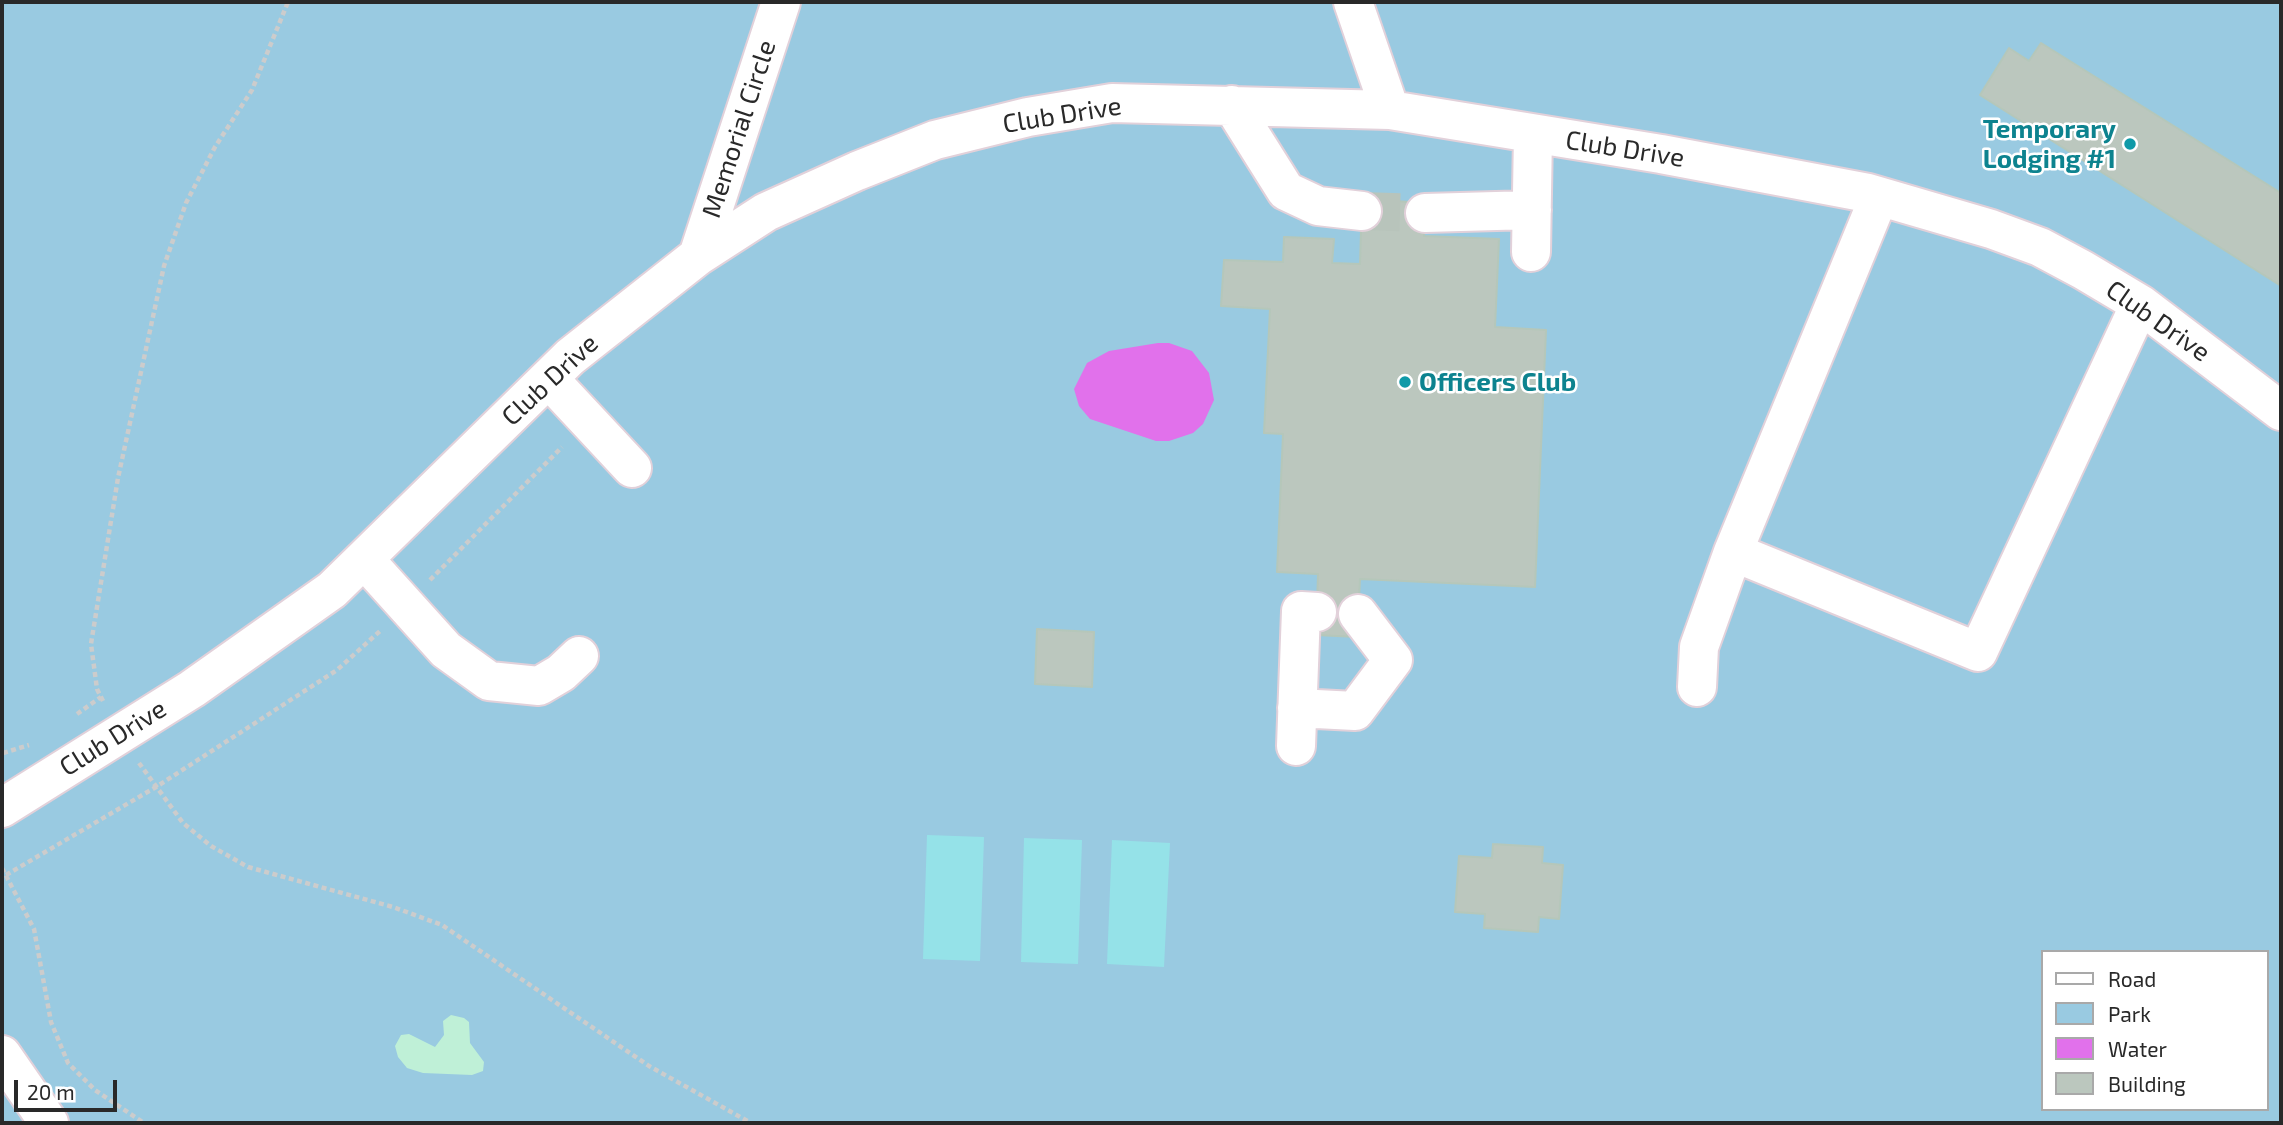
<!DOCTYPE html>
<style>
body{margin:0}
#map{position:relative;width:2283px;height:1125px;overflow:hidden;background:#dcebdf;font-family:"Exo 2",sans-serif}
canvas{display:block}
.frame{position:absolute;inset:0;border:4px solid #292929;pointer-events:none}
.legend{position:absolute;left:2041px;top:950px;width:228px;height:161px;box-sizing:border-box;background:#fff;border:2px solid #a9a9a9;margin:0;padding:9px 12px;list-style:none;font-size:21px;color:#292929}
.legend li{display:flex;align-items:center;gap:14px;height:35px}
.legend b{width:35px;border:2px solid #a9a9a9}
.scale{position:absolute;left:14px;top:1080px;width:103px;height:32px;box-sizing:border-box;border:4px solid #292929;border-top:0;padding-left:9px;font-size:21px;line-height:24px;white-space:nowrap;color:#292929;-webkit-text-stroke:5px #fff;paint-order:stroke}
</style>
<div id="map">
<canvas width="2283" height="1125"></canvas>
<div class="frame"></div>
<ul class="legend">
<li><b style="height:9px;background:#fff"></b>Road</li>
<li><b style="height:19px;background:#99cae1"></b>Park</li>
<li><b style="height:19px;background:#e171eb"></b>Water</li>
<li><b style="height:19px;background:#bbc7be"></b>Building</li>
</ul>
<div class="scale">20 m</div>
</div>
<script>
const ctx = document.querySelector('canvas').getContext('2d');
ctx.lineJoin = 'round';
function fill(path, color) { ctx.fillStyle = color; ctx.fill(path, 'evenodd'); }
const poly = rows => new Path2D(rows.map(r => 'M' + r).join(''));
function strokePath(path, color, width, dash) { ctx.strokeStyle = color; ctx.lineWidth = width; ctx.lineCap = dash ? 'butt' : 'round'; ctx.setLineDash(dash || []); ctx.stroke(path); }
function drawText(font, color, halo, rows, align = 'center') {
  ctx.font = font + ' "Exo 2",sans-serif'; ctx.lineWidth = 5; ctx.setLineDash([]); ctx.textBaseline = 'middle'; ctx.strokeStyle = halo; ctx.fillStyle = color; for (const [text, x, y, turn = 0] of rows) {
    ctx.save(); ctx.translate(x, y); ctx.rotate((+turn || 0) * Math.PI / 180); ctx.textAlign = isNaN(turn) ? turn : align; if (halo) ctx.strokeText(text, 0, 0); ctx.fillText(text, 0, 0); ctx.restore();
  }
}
fill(poly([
 [2,2,2281,2,2281,1123,2,1123],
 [2043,952,2267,952,2267,1109,2043,1109]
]), '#99cae1');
fill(poly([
 [451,1015,464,1018,469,1022,470,1043,484,1062,483,1071,472,1075,423,1073,407,1068,398,1057,395,1046,401,1035,409,1034,435,1047,444,1035,443,1021]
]), '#bff0d7');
fill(poly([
 [927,835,984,837,980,961,923,959],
 [1024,838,1082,840,1078,964,1021,962],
 [1112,840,1170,843,1164,967,1107,964]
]), '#95e2e8');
fill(poly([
 [1158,343,1169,343,1192,351,1209,373,1214,400,1203,424,1193,433,1169,441,1156,441,1090,419,1079,406,1074,389,1087,363,1109,351]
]), '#e171eb');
const building = poly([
 [2041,43,2281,193,2281,286,1980,95,2009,48,2029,61,2041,43],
 [1362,199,1425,203,1424,236,1499,239,1495,327,1546,330,1535,587,1360,579,1357,637,1316,635,1318,574,1277,572,1283,434,1264,433,1270,309,1221,306,1224,260,1283,262,1284,237,1334,239,1332,263,1360,264,1362,199],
 [1037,629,1094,632,1092,687,1035,684,1037,629],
 [1493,844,1543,847,1542,863,1563,865,1559,919,1539,917,1538,932,1484,928,1485,914,1455,912,1459,856,1492,858,1493,844]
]);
fill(building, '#bbc7be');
strokePath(building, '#b5c7ba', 2);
strokePath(poly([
 [1362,211,1425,213]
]), '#b8c4bb', 38, [38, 19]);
const minor = poly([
 [1353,2,1390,110],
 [1232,105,1286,191,1318,206,1362,211],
 [1425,213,1532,210],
 [1531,252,1533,134],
 [698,256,781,2],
 [549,379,632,468],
 [1733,552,1978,652,2140,304],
 [364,559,446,650,489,681,539,686,561,673,579,656],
 [1697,687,1699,647,1733,552,1879,197],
 [1297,708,1355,711,1393,660,1358,614],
 [1296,746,1301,611,1317,612],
 [2,808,192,689,332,590,570,357,698,256,766,212,857,171,935,140,1028,117,1112,103,1390,110,1661,154,1868,193,1991,229,2040,247,2083,270,2140,304,2281,411],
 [2,1055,49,1123]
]);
strokePath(minor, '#e2d1da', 42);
strokePath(poly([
 [430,580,562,447],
 [103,701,97,689,91,644,118,478,164,266,186,203,215,147,252,90,288,2],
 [77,714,101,697],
 [3,753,29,745],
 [139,763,183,823,211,846,248,867,393,907,442,925,649,1066,751,1123],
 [2,868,34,929,51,1022,68,1063,95,1090,144,1123],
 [6,875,156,787,337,670,380,631]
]), '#ccc', 4.5, [5, 3.5]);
strokePath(minor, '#fff', 38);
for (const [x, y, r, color] of [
 [2130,144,7,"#0f9aa8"],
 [1405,382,7,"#0f9aa8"]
]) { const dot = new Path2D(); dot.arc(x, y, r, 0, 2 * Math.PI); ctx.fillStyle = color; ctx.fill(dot); strokePath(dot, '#fff', 2.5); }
drawText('26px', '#292929', '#fff', [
 ["Club Drive",1062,115,-9],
 ["Memorial Circle",739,129,-72],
 ["Club Drive",1625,149,9],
 ["Club Drive",2158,321,35],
 ["Club Drive",550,380,-43],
 ["Club Drive",113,738,-32]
]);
drawText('bold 26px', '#0d838f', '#fff', [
 ["Temporary",2116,129],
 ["Lodging #1",2116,159],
 ["Officers Club",1419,382,"left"]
], 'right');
</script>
